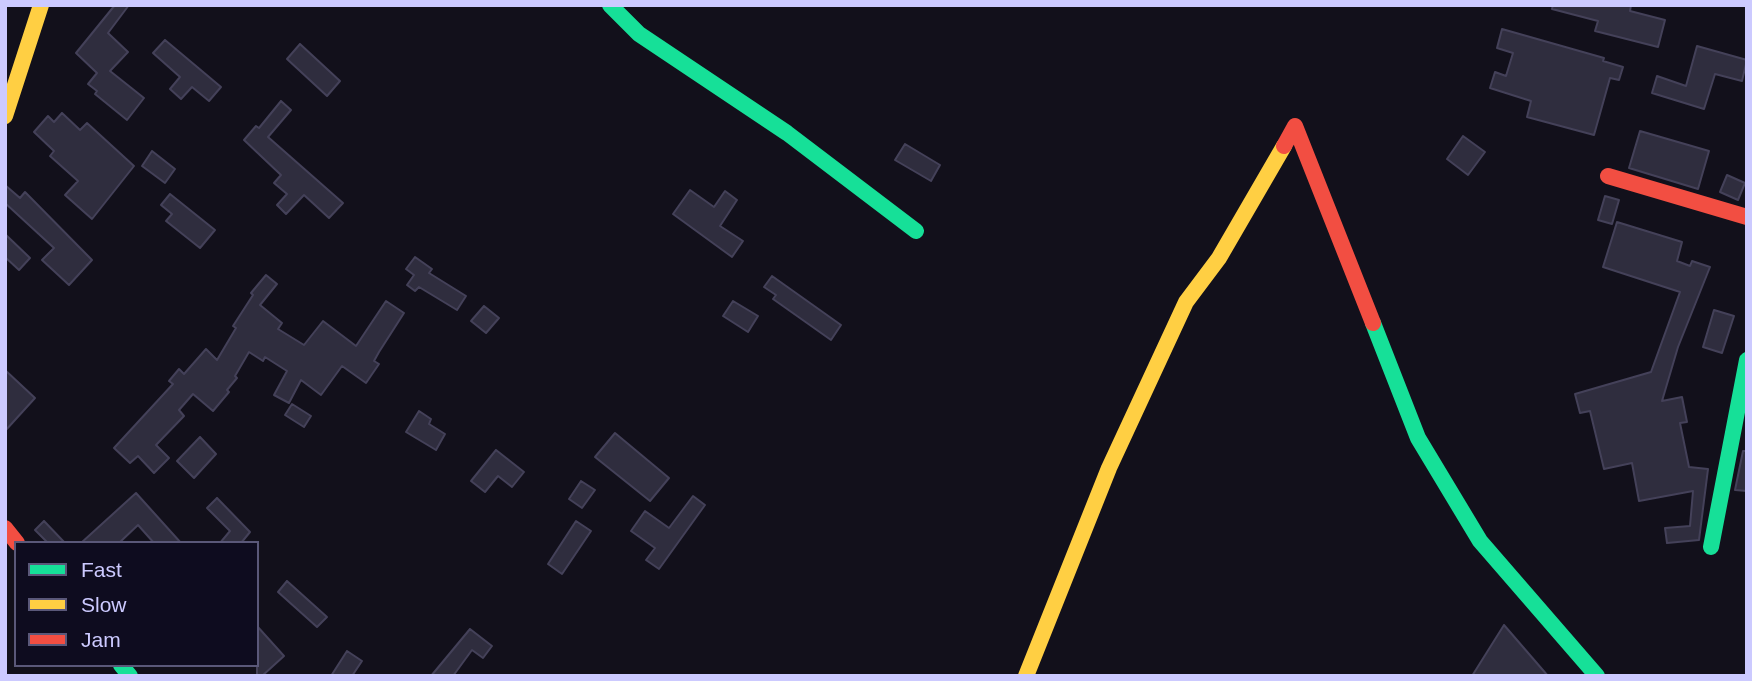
<!DOCTYPE html>
<style>
body{margin:0}
#map{position:relative;width:1752px;height:681px;overflow:hidden;background:#12101b;font-family:Helvetica,sans-serif}
canvas{display:block}
.frame{position:absolute;inset:0;border:7px solid #cccaff;pointer-events:none}
.legend{position:absolute;left:14px;top:541px;width:245px;height:126px;box-sizing:border-box;background:#0e0c1f;border:2px solid #5a5879;margin:0;padding:9px 12px;list-style:none;font-size:21px;color:#cccaff}
.legend li{display:flex;align-items:center;gap:14px;height:35px}
.legend b{width:35px;border:2px solid #5a5879}
</style>
<div id="map">
<canvas width="1752" height="681"></canvas>
<div class="frame"></div>
<ul class="legend">
<li><b style="height:9px;background:#16e098"></b>Fast</li>
<li><b style="height:9px;background:#ffcf43"></b>Slow</li>
<li><b style="height:9px;background:#f24e42"></b>Jam</li>
</ul>
</div>
<script>
const ctx = document.querySelector('canvas').getContext('2d');
ctx.lineJoin = 'round';
function fill(path, color) { ctx.fillStyle = color; ctx.fill(path, 'evenodd'); }
const poly = rows => new Path2D(rows.map(r => 'M' + r).join(''));
function strokePath(path, color, width, dash) { ctx.strokeStyle = color; ctx.lineWidth = width; ctx.lineCap = dash ? 'butt' : 'round'; ctx.setLineDash(dash || []); ctx.stroke(path); }
const building = poly([
 [115,5,129,5,108,33,128,52,110,71,144,98,127,120,95,94,97,91,88,84,97,73,76,53,115,5],
 [1553,5,1631,5,1630,11,1665,20,1658,47,1595,31,1598,21,1552,9,1553,5],
 [1502,29,1604,58,1603,61,1623,67,1619,80,1610,78,1594,135,1527,117,1531,101,1490,88,1495,72,1506,76,1513,53,1497,48,1502,29],
 [165,40,221,87,209,101,192,87,181,99,170,89,180,77,153,53,165,40],
 [300,44,340,81,327,96,287,59,300,44],
 [1697,46,1747,60,1742,81,1715,74,1704,109,1652,93,1657,76,1686,86,1697,46],
 [281,101,291,110,268,137,343,203,329,218,304,195,286,214,277,205,287,194,274,183,281,175,244,140,256,126,259,128,281,101],
 [62,113,80,130,87,123,134,166,92,219,65,195,78,181,50,156,54,151,34,132,48,116,54,122,62,113],
 [1640,131,1709,151,1698,189,1629,168,1640,131],
 [1463,136,1485,152,1468,175,1447,159,1463,136],
 [905,144,940,165,931,181,895,160,905,144],
 [152,151,175,169,165,183,142,166,152,151],
 [1727,175,1745,183,1738,200,1720,192,1727,175],
 [5,185,20,198,25,192,92,260,69,285,42,260,54,248,5,203,5,185],
 [690,190,714,207,725,191,737,200,720,226,743,241,732,257,673,214,690,190],
 [170,194,215,230,200,248,166,221,172,214,161,205,170,194],
 [1605,196,1619,200,1612,224,1598,220,1605,196],
 [1617,222,1682,242,1677,261,1690,266,1692,261,1710,267,1678,347,1662,401,1682,397,1687,422,1680,423,1689,467,1708,469,1699,540,1667,543,1665,528,1690,526,1693,491,1639,501,1632,463,1604,469,1590,411,1580,413,1575,394,1651,372,1680,292,1603,267,1617,222],
 [5,234,30,258,19,270,5,257,5,234],
 [415,257,432,269,429,273,466,296,457,310,419,287,415,291,407,285,414,275,406,269,415,257],
 [266,275,277,284,260,305,282,323,278,329,304,345,323,321,356,346,386,301,404,313,379,352,374,361,379,364,366,383,342,366,321,395,301,380,289,403,274,395,287,371,265,357,263,361,249,352,235,376,237,378,227,390,229,392,213,411,193,394,179,410,184,416,156,445,169,458,154,473,138,456,130,463,114,448,173,384,169,381,179,369,184,374,206,349,217,360,236,328,233,326,253,295,251,293,266,275],
 [772,276,841,325,831,340,773,299,776,295,764,287,772,276],
 [733,301,758,316,748,332,723,316,733,301],
 [484,306,499,318,486,333,471,321,484,306],
 [1714,310,1734,316,1722,353,1703,347,1714,310],
 [5,370,35,398,5,431,5,370],
 [292,404,311,416,304,427,285,415,292,404],
 [419,411,431,419,429,424,445,434,436,450,406,432,419,411],
 [615,433,669,478,650,501,595,457,615,433],
 [200,437,216,454,194,478,177,461,200,437],
 [496,450,524,472,512,487,498,476,485,492,471,481,496,450],
 [1743,451,1747,451,1747,491,1735,490,1743,451],
 [581,481,595,490,582,508,569,499,581,481],
 [136,493,181,543,154,543,138,525,119,543,81,543,136,493],
 [693,496,705,505,659,569,646,560,655,548,631,531,645,511,669,528,693,496],
 [217,498,250,532,241,543,220,543,230,531,207,508,217,498],
 [44,521,65,543,48,543,35,530,44,521],
 [576,521,591,531,562,574,548,564,576,521],
 [287,581,327,617,317,627,278,592,287,581],
 [1504,625,1548,676,1472,676,1504,625],
 [257,626,284,656,262,676,257,676,257,626],
 [470,629,492,646,483,658,472,650,453,676,431,676,470,629],
 [347,651,362,661,352,676,331,676,347,651]
]);
fill(building, '#2f2d3e');
strokePath(building, '#444159', 2);
strokePath(poly([
 [610,5,639,34,787,133,916,231],
 [1373,323,1418,438,1480,541,1597,676],
 [1711,547,1747,360],
 [121,665,130,676]
]), '#16e098', 16);
strokePath(poly([
 [5,116,41,5],
 [1026,676,1109,468,1186,302,1219,258,1284,146]
]), '#ffcf43', 16);
strokePath(poly([
 [1284,146,1295,126,1373,323],
 [1608,176,1747,217],
 [5,528,17,543]
]), '#f24e42', 16);
</script>
